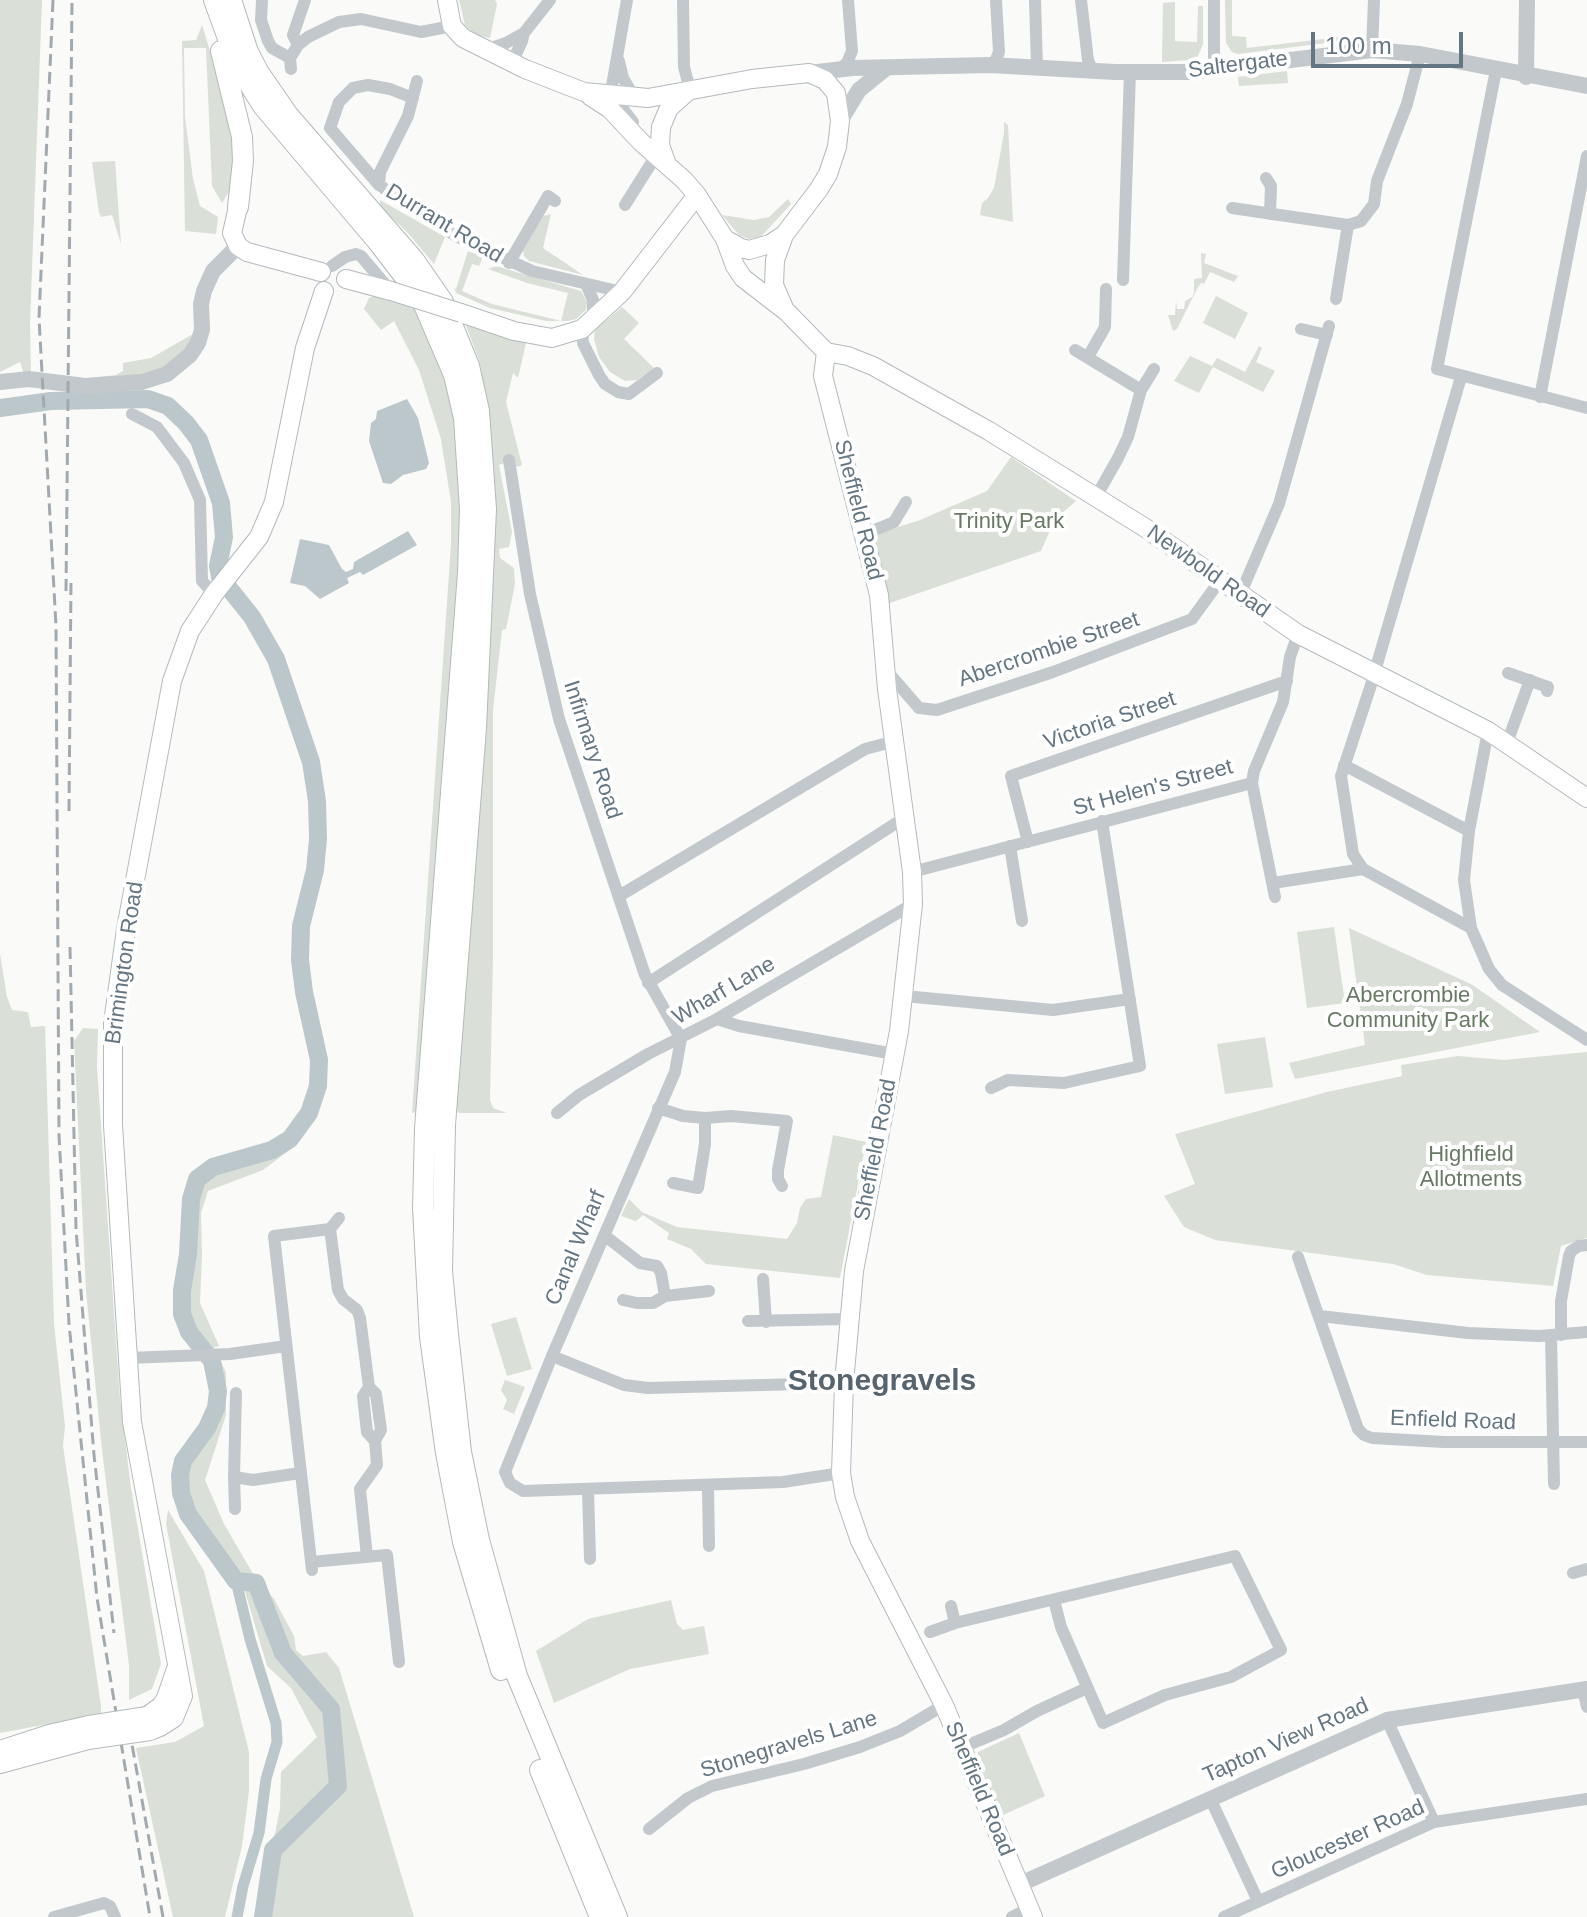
<!DOCTYPE html>
<style>
body{margin:0}
#map{position:relative;width:1587px;height:1917px;overflow:hidden;background:#fafaf8;font-family:Helvetica,sans-serif}
canvas{display:block}
.scale{position:absolute;left:1311px;top:32px;width:152px;height:36px;box-sizing:border-box;border:4px solid #657683;border-top:0;padding-left:10px;font-size:24px;line-height:28px;white-space:nowrap;color:#657683;-webkit-text-stroke:6px #fff;paint-order:stroke}
</style>
<div id="map">
<canvas width="1587" height="1917"></canvas>
<div class="scale">100 m</div>
</div>
<script>
const ctx = document.querySelector('canvas').getContext('2d');
ctx.lineJoin = 'round';
function fill(path, color) { ctx.fillStyle = color; ctx.fill(path, 'evenodd'); }
const poly = rows => new Path2D(rows.map(r => 'M' + r).join(''));
function strokePath(path, color, width, dash) { ctx.strokeStyle = color; ctx.lineWidth = width; ctx.lineCap = dash ? 'butt' : 'round'; ctx.setLineDash(dash || []); ctx.stroke(path); }
function drawText(font, color, halo, rows, align = 'center') {
  ctx.font = font + ' Helvetica,sans-serif'; ctx.lineWidth = 8; ctx.setLineDash([]); ctx.textBaseline = 'middle'; ctx.strokeStyle = halo; ctx.fillStyle = color; for (const [text, x, y, turn = 0] of rows) {
    ctx.save(); ctx.translate(x, y); ctx.rotate((+turn || 0) * Math.PI / 180); ctx.textAlign = isNaN(turn) ? turn : align; if (halo) ctx.strokeText(text, 0, 0); ctx.fillText(text, 0, 0); ctx.restore();
  }
}
fill(poly([
 [0,0,42,0,30,323,31,375,24,374,20,362,0,372],
 [459,0,495,0,497,4,490,38,475,35,465,25],
 [1225,0,1232,0,1232,36,1246,37,1247,48,1348,36,1342,41,1238,54,1232,52,1226,43],
 [1175,2,1175,41,1197,42,1198,6,1203,6,1203,44,1198,56,1189,60,1162,62,1163,3],
 [202,25,233,125,235,161,231,188,222,203,212,186,206,48,184,48,185,117,193,179,200,206,218,217,216,234,185,231,182,41,196,40],
 [1287,71,1288,83,1239,86,1238,77],
 [1004,122,1008,125,1013,222,980,215,982,203,988,198,994,188,1004,133],
 [115,161,121,244,112,215,101,217,99,213,92,162],
 [788,199,791,204,760,238,749,239,739,235,722,215,754,220,769,217],
 [380,200,445,237,434,264,407,232,380,207],
 [551,214,543,248,583,275,529,261,524,256,523,251,543,216],
 [468,251,483,257,479,266,472,264,462,291,492,304,561,321,568,293,527,283,488,269,496,266,581,291,587,302,586,310,576,319,568,321,546,321,490,308,456,293,454,288,456,289],
 [1201,253,1206,254,1204,263,1238,276,1234,282,1210,272,1204,284,1201,283,1197,289,1177,329,1173,331,1168,315,1175,315,1176,301,1177,309,1184,309,1185,301,1192,297,1194,293,1194,279,1202,278],
 [373,296,420,310,443,363,463,464,456,642,433,897,417,1112,412,1113,451,544,451,502,441,439,419,370,394,321,381,330,364,309,369,298],
 [1216,296,1248,313,1235,339,1203,323],
 [622,307,639,323,624,339,654,368,637,380,625,381,610,372,599,357,594,339,595,330],
 [465,323,526,343,518,378,513,373,506,402,522,465,517,467,512,460,499,465,512,532,509,547,499,549,500,558,514,568,515,584,506,629,502,630,493,710,493,957,490,1100,493,1108,507,1113,459,1113,451,1106,494,507,489,411,479,360],
 [193,334,198,336,174,364,146,375,87,380,88,378,116,375,123,371,123,363,151,358],
 [1259,346,1262,348,1256,362,1275,371,1263,392,1213,367,1199,393,1174,381,1190,356,1212,366,1217,358,1245,372],
 [1011,457,1076,501,1055,519,1041,551,887,604,873,535,920,520,987,491],
 [1334,927,1345,1003,1307,1008,1297,932],
 [1349,928,1471,984,1540,1032,1295,1079,1289,1063,1365,1045],
 [0,954,7,997,12,1010,28,1012,31,1027,45,1026,54,1324,65,1426,63,1446,101,1706,101,1714,0,1733],
 [83,1028,98,1029,97,1067,120,1399,131,1488,161,1664,152,1689,129,1700,129,1665,102,1450,86,1291,74,1041],
 [1265,1037,1273,1087,1225,1094,1217,1044],
 [1587,1052,1587,1238,1561,1246,1553,1286,1427,1275,1393,1264,1215,1240,1184,1227,1164,1196,1195,1184,1175,1134,1327,1092,1402,1076,1401,1065,1458,1056,1504,1060],
 [833,1135,866,1142,840,1278,706,1264,691,1249,667,1239,669,1233,643,1215,636,1221,621,1216,629,1199,642,1212,677,1227,787,1239,797,1223,800,1208,806,1199,821,1197],
 [295,1142,295,1146,263,1170,208,1191,201,1213,202,1255,200,1303,219,1346,209,1349,195,1332,186,1313,197,1200,202,1182,221,1171,273,1154],
 [516,1317,532,1369,507,1376,491,1324],
 [221,1362,226,1372,226,1415,205,1480,224,1524,252,1572,274,1599,294,1636,296,1650,303,1656,326,1652,339,1668,414,1917,266,1917,271,1853,280,1809,281,1772,317,1737,291,1688,267,1666,244,1588,207,1534,186,1495,188,1465,210,1433,223,1401,217,1363],
 [505,1380,525,1387,514,1414,503,1409,507,1400,501,1390],
 [168,1510,204,1571,249,1752,249,1791,242,1846,225,1917,173,1917,136,1748,175,1742,204,1726,166,1524],
 [671,1600,677,1624,683,1630,704,1626,709,1654,630,1669,554,1703,536,1651,588,1619],
 [1019,1733,1045,1796,1001,1816,977,1757,978,1752]
]), '#dadfd7');
fill(poly([
 [407,399,418,418,429,463,426,469,403,475,391,484,383,483,369,441,371,423,376,419,377,411],
 [408,531,417,545,363,575,360,572,347,578,349,583,320,599,305,586,290,583,300,539,329,545,342,569,346,572,353,569,354,562]
]), '#bbc7cb');
strokePath(poly([
 [236,1581,250,1639,276,1723,277,1742,266,1779,259,1833,243,1886,237,1917]
]), '#bbc7cb', 11);
strokePath(poly([
 [0,408,51,401,148,399,168,406,186,423,199,440,221,503,224,537,218,566,220,577,252,617,276,659,311,762,317,801,318,839,315,870,301,926,300,960,304,992,319,1060,318,1086,309,1113,290,1139,272,1150,213,1167,197,1179,191,1199,188,1254,182,1291,182,1314,189,1332,212,1361,218,1391,216,1408,207,1428,183,1461,180,1475,181,1493,188,1514,236,1581,256,1583,283,1653,331,1709,338,1786,273,1850,263,1917]
]), '#bbc7cb', 18);
const secondary = poly([
 [447,0,452,26,463,38,525,69,584,92,648,98,752,79,809,73,825,80,836,93,840,121,837,147,828,174,819,189,784,235,770,244,749,250,741,248,725,239],
 [590,96,610,109,641,142,684,180,697,195,725,239,735,266,743,278,787,312,826,352],
 [666,162,660,145,661,127,669,108,687,92],
 [238,207,232,233,238,246,247,252,321,272],
 [784,235,775,260,774,285,784,308],
 [346,279,391,291],
 [461,313,514,331,552,338,582,329,622,292,697,195],
 [826,352,823,376,879,595,887,689,912,872,913,904,899,1031,854,1271,844,1383,841,1473,845,1497,860,1541,944,1705,1033,1917],
 [826,352,848,356,873,366,989,431,1144,527,1298,634,1488,731,1587,798],
 [147,1716,161,1706,166,1698,176,1669],
 [150,1731,160,1727,174,1718,183,1696,132,1422,113,1125,113,1023,126,929,172,681,190,631,214,594,259,537,274,502,305,348,324,291],
 [0,1750,49,1734,89,1725],
 [0,1764,88,1740]
]);
const trunk = poly([
 [214,0,238,66,263,106,378,242,421,298,454,375,464,418,470,509,468,573,425,1128,423,1208,430,1337,446,1453,463,1542,501,1670],
 [231,0,248,52,259,73,288,115,414,260,443,302,469,366,479,411,486,509,476,728,445,1125,442,1271,448,1334,461,1452,479,1540,517,1676,617,1917],
 [221,51,242,137,243,161,238,207],
 [540,1770,600,1917]
]);
strokePath(secondary, '#b3babf', 20);
strokePath(trunk, '#b4b9bd', 22);
strokePath(poly([
 [262,0,261,20,268,41,272,48,290,58],
 [627,0,612,86,622,108,633,122],
 [683,0,684,67,690,90],
 [1035,0,1037,66],
 [1081,0,1088,60,1092,70],
 [298,45,293,35,305,0],
 [486,50,506,43,524,33],
 [1372,50,1374,0],
 [619,61,623,78,630,90,638,96],
 [512,63,522,41,524,33,550,0],
 [990,65,995,62,999,52,996,0],
 [291,69,290,58,298,45,308,37,339,22,361,19,421,32,452,26],
 [839,69,847,63,852,51,848,0],
 [1214,69,1214,0],
 [1496,70,1437,369,1587,408],
 [413,98,390,89,368,85,353,88,339,102,330,128,379,185,456,236,532,271,622,292],
 [1266,178,1271,186,1270,214],
 [379,185,380,172,408,116,417,81],
 [625,205,652,162],
 [1232,208,1348,225,1361,221,1374,204,1377,181,1407,104,1420,54],
 [509,263,548,196,555,201],
 [332,266,345,257,356,254,361,256,389,289],
 [1123,280,1130,72],
 [586,284,593,300,593,320],
 [1336,299,1348,225],
 [582,329,583,343,599,375,605,384,618,392,629,394,657,373],
 [1301,329,1327,335],
 [1075,350,1141,390],
 [1088,357,1105,327,1106,289],
 [1461,377,1370,688,1341,776,1353,854,1363,869,1471,928],
 [1540,397,1587,156],
 [132,414,157,427,184,463,200,500,202,581,214,594],
 [509,460,530,594,559,719,645,975,681,1039],
 [1096,497,1118,458,1128,437,1141,390,1154,369],
 [865,534,894,522,906,502],
 [1240,595,1279,504,1329,326],
 [886,670,919,708,937,710,1053,672,1192,619,1221,579],
 [1508,673,1548,687,1547,691],
 [1488,731,1469,831,1464,880,1471,928,1489,969,1502,985,1587,1040],
 [1507,743,1530,680],
 [1344,765,1469,831],
 [1252,783,1275,897],
 [1028,842,1011,776,1287,681],
 [1010,846,1022,921],
 [912,872,1252,783,1254,771,1283,702,1290,657,1298,634],
 [1273,883,1363,869],
 [619,896,865,749,895,741],
 [648,983,904,818],
 [904,996,1053,1010,1130,999],
 [717,1019,739,1026,894,1054],
 [681,1039,675,1072,552,1356,505,1472,510,1483,523,1491,783,1482,841,1473],
 [991,1088,1008,1080,1064,1083,1140,1066,1102,821],
 [658,1108,683,1116,705,1118,731,1116,787,1121,778,1170,778,1179,782,1186],
 [557,1113,579,1095,648,1054,717,1019,913,904],
 [673,1183,698,1188,705,1144,705,1118],
 [330,1229,338,1290,343,1299,357,1310,360,1318,369,1387,363,1396,367,1432,375,1441],
 [604,1235,640,1263,657,1266,661,1273,665,1296,709,1291],
 [1298,1257,1358,1429,1364,1435,1372,1438,1444,1442,1587,1442],
 [763,1279,766,1322],
 [623,1300,637,1303,653,1303,665,1296],
 [1320,1316,1468,1333,1539,1336,1587,1332],
 [748,1321,848,1319],
 [1551,1335,1554,1484],
 [1561,1335,1561,1301,1569,1256,1571,1251,1579,1246,1587,1245],
 [552,1356,624,1385,648,1388,801,1384],
 [128,1358,230,1354,286,1346],
 [236,1393,234,1477,253,1480,300,1473],
 [234,1477,235,1509],
 [708,1486,709,1546],
 [588,1490,590,1559],
 [367,1557,360,1489,377,1465,375,1441,381,1430,376,1394,369,1387],
 [311,1562,387,1555,399,1662],
 [312,1570,274,1236,330,1229,339,1218],
 [1573,1573,1587,1569],
 [951,1606,955,1623],
 [930,1632,955,1623,1235,1556,1281,1650,1231,1677,1165,1695,1103,1723,1061,1627,1054,1600],
 [1583,1690,1587,1707],
 [1387,1720,1434,1822],
 [961,1748,1004,1730,1037,1711,1087,1688],
 [1210,1798,1258,1901],
 [649,1829,688,1798,712,1786,804,1764,860,1747,900,1731,944,1705],
 [54,1917,104,1903,110,1906,115,1917],
 [1012,1917,1029,1908],
 [1224,1917,1434,1822,1587,1799]
]), '#c3c8cc', 12);
strokePath(poly([
 [809,73,852,68,990,65,1115,72,1193,72,1372,50,1420,54,1587,86],
 [1526,77,1527,0],
 [840,121,859,90,885,69],
 [0,382,29,379,85,386,142,382,167,374,190,355,198,343,202,330,201,304,204,291,213,271,238,246],
 [1018,1885,1387,1720,1587,1689]
]), '#c3c8cc', 16);
strokePath(secondary, '#fff', 18);
strokePath(trunk, '#fff', 20);
strokePath(poly([
 [53,0,39,318,56,626,59,1135,69,1324,97,1598,150,1917],
 [66,591,72,0],
 [69,811,71,579],
 [70,947,76,1229,94,1455,114,1633],
 [129,1728,163,1917]
]), '#a2aab0', 3, [12, 6]);
const secondaryBridge = poly([
 [391,291,461,313],
 [89,1725,147,1716],
 [88,1740,150,1731]
]);
strokePath(secondaryBridge, '#b3babf', 20, []);
strokePath(secondaryBridge, '#fff', 18);
drawText('22px', '#657683', '#fff', [
 ["Saltergate",1238,65,-7],
 ["Durrant Road",444,224,31],
 ["Sheffield Road",858,510,76],
 ["Newbold Road",1208,572,35],
 ["Abercrombie Street",1049,650,-19],
 ["Victoria Street",1110,721,-19],
 ["Infirmary Road",592,750,72],
 ["St Helen's Street",1153,788,-15],
 ["Brimington Road",125,963,-82],
 ["Wharf Lane",724,991,-30],
 ["Sheffield Road",876,1150,-79],
 ["Canal Wharf",576,1248,-67],
 ["Enfield Road",1453,1421,2],
 ["Tapton View Road",1286,1741,-24],
 ["Stonegravels Lane",789,1745,-17],
 ["Sheffield Road",979,1789,67],
 ["Gloucester Road",1348,1840,-24]
]);
drawText('22px', '#687a64', '#fff', [
 ["Trinity Park",1009,522],
 ["Abercrombie",1408,996],
 ["Community Park",1408,1021],
 ["Highfield",1471,1155],
 ["Allotments",1471,1180]
]);
drawText('bold 30px', '#57646e', '#fff', [
 ["Stonegravels",882,1382]
]);
</script>
